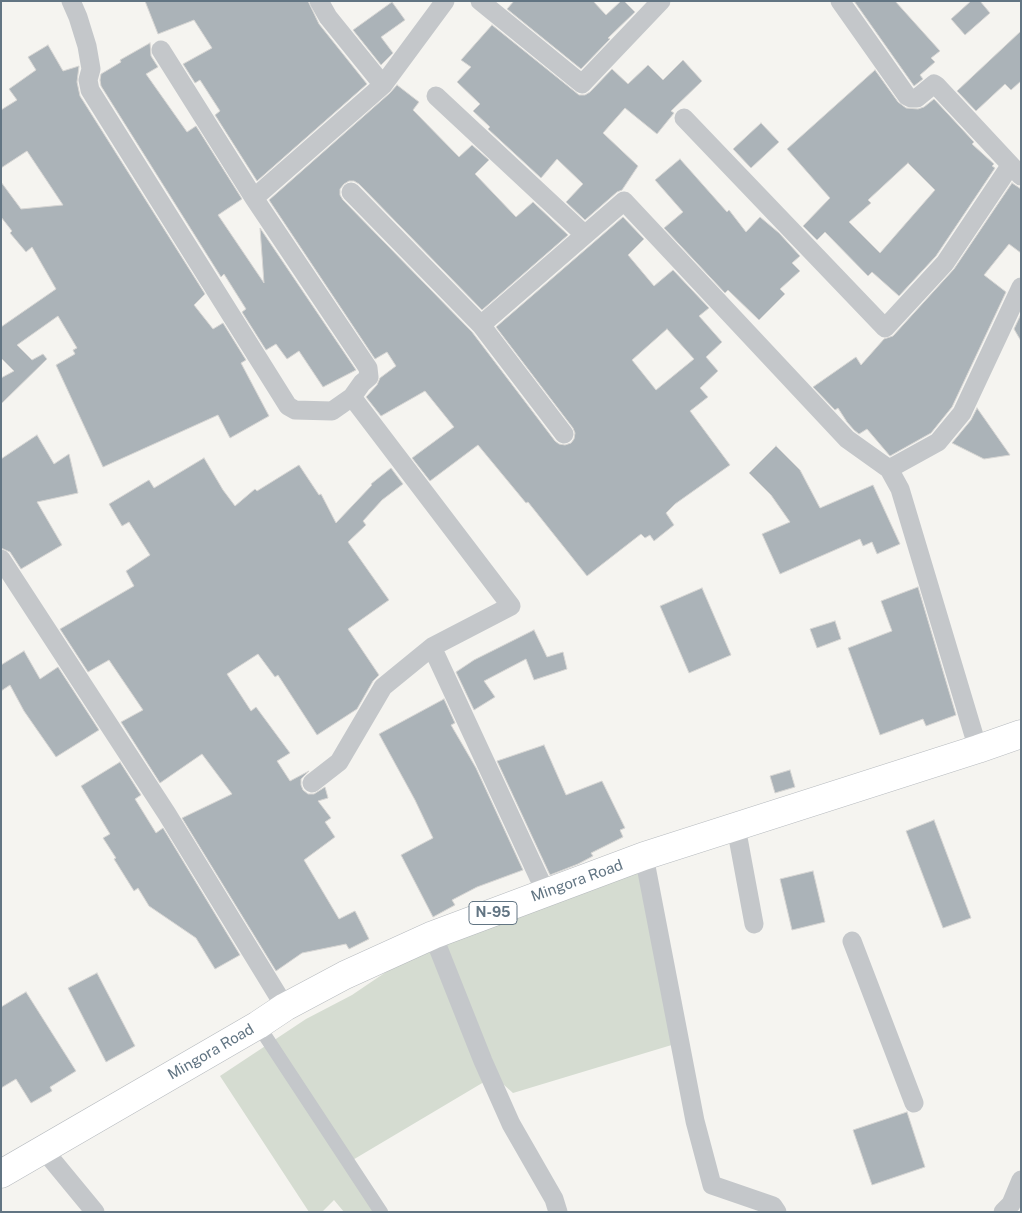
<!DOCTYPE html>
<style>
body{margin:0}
#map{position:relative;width:1022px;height:1213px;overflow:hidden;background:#f5f4f0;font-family:"Public Sans",sans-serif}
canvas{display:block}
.frame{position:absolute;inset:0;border:2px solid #627583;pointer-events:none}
</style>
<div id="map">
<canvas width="1022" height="1213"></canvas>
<div class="frame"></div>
</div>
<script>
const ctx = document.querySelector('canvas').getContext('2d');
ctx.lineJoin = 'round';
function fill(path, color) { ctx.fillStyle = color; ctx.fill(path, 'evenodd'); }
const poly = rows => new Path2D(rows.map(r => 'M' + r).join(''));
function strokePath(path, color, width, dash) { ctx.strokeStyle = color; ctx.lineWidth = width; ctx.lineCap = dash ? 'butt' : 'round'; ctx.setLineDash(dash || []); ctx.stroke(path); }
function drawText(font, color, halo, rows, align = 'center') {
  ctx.font = font + ' "Public Sans",sans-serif'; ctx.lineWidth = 5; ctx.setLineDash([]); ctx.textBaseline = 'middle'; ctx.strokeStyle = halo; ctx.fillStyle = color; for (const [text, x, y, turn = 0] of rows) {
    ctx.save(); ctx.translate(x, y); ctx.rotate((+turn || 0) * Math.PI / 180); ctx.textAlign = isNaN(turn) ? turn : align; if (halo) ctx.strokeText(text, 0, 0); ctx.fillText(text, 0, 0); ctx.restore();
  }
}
fill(poly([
 [644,856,675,1044,513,1093,494,1076,351,1161,389,1212,344,1212,334,1200,322,1212,309,1212,220,1076,306,1019,352,995,389,970]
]), '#d5dcd1');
const building = poly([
 [145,1,308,1,319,24,367,84,257,181,215,115,220,111,200,80,195,83,183,64,212,48,194,20,158,34,145,1],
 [514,1,593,1,606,15,621,1,624,1,635,12,608,38,610,39,581,69,507,9,514,1],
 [854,1,895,1,940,51,931,58,935,62,920,75,923,79,914,86,854,1],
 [971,1,980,1,990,13,965,35,951,19,971,1],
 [392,2,405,20,381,37,393,53,381,65,353,30,392,2],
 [492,25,579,95,585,95,590,92,612,69,628,84,648,65,663,80,683,60,702,81,671,111,674,113,657,134,625,108,603,133,638,166,622,190,617,192,585,220,566,202,583,184,557,159,541,178,488,129,490,127,473,111,480,104,457,82,471,67,461,60,492,25],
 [1021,31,1021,81,1011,90,1005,84,976,111,957,91,1021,31],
 [150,43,151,56,158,67,146,74,187,132,196,126,242,199,218,215,264,283,260,228,356,370,323,387,299,351,287,359,276,344,266,350,242,312,246,309,224,274,221,277,101,86,100,80,101,74,121,62,120,60,150,43],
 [48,45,63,71,79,66,77,82,80,96,205,294,194,305,213,329,223,323,246,360,241,363,269,416,230,438,218,415,103,467,56,365,75,354,73,350,77,348,58,316,17,345,32,360,43,354,47,359,1,404,1,378,14,371,1,358,1,327,56,289,32,247,26,252,10,233,12,231,1,217,1,182,21,209,63,205,27,151,1,168,1,110,17,100,9,89,36,70,28,57,48,45],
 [875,70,898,102,906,108,918,109,924,107,934,99,974,142,972,144,994,164,992,166,995,168,936,256,899,296,872,272,868,276,825,232,817,240,803,226,830,198,787,149,875,70],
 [908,163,935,190,880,253,849,222,871,203,868,200,908,163],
 [397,85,419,102,413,110,459,157,472,145,489,160,475,174,516,217,533,202,568,235,482,310,359,184,354,181,349,181,344,184,340,189,340,195,343,200,472,332,555,441,559,444,565,445,571,443,574,439,575,433,573,428,496,327,623,217,644,239,628,255,654,286,673,270,709,308,699,316,722,342,706,357,718,371,700,388,708,397,690,411,730,465,675,504,666,513,674,525,654,541,650,535,645,538,641,534,587,576,528,502,526,503,478,445,430,481,412,458,454,427,425,391,381,416,366,397,377,385,380,378,396,366,387,352,375,359,269,200,390,93,397,85],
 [667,329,694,359,656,390,632,360,667,329],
 [761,123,779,142,751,168,733,149,761,123],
 [680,159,727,212,729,210,746,232,760,217,779,233,800,256,792,263,800,271,780,289,785,294,759,320,728,290,725,293,664,228,683,212,655,180,680,159],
 [1012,183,1021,189,1021,253,1009,244,984,275,1006,292,952,407,931,433,890,456,867,429,859,434,854,430,847,422,838,408,835,410,813,387,856,357,861,365,884,339,893,336,954,269,1012,183],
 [1021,314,1021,341,1014,329,1021,314],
 [977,408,1010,455,984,459,952,443,971,420,977,408],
 [37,435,54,464,69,454,78,493,37,502,62,545,21,569,10,552,1,548,1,459,37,435],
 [776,446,800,470,820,508,873,485,900,544,877,554,872,542,863,546,860,539,780,574,762,534,790,522,771,495,749,473,776,446],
 [204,458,223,490,235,506,255,489,257,491,299,465,319,495,321,494,336,523,372,485,371,484,391,468,403,484,382,500,363,521,366,525,348,542,389,600,348,629,379,675,373,681,357,709,317,735,278,675,275,677,258,654,227,674,251,711,256,707,290,753,277,761,290,781,309,771,301,779,301,785,303,790,308,794,314,794,325,787,328,798,318,801,331,818,325,822,335,837,304,860,339,919,355,911,369,939,349,949,346,944,302,953,276,971,182,818,232,794,202,754,160,783,121,722,143,710,109,660,88,672,60,629,134,586,126,571,150,555,129,522,122,526,109,504,149,480,154,488,204,458],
 [918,587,956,715,926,726,923,719,880,735,848,648,892,631,881,601,918,587],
 [702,588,731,655,689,673,660,606,702,588],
 [835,621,841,639,817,648,810,629,835,621],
 [534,630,547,657,563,652,567,669,534,680,526,659,484,681,495,697,474,710,456,672,474,660,534,630],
 [24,651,40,679,58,667,99,730,56,757,24,711,10,685,1,691,1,665,24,651],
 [444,699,455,723,451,725,476,768,523,870,477,887,452,900,455,905,433,917,401,855,433,838,415,800,379,734,444,699],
 [544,745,566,795,602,781,625,828,620,830,623,837,591,853,593,856,578,864,550,875,497,761,544,745],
 [120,762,141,795,135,799,156,833,163,828,240,955,215,969,196,938,149,906,138,888,134,891,114,859,116,858,103,838,110,834,81,786,120,762],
 [790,770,795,787,775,793,770,776,790,770],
 [934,820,971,918,943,928,906,831,934,820],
 [813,871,825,922,792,930,780,879,813,871],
 [97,973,135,1046,106,1062,68,988,97,973],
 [26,992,76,1071,50,1087,52,1091,31,1103,16,1079,1,1088,1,1007,26,992],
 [907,1112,925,1167,872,1185,853,1130,907,1112]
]);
fill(building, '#abb3b8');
strokePath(building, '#d6d5d3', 1);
const primary = poly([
 [1,1174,258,1025,285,1007,345,975,433,935,644,856,978,749,1021,734]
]);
strokePath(primary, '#b6babe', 29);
strokePath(poly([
 [258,1025,381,1212]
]), '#c4c7ca', 14);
strokePath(poly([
 [71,1,78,17,87,46,91,69,88,80,90,90,288,406,295,410,332,411,352,397,362,383,369,377,368,368,254,198,161,50],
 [319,1,328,17,383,85,445,1],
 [480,1,582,84,661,1],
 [840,1,907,96,911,98,917,98,934,84,937,86,1021,176],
 [436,96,585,235],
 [684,118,885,328,945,263,1010,166],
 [351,192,481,325,564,434],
 [254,198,383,85],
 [481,325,624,201,847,439,889,469,900,489,978,749],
 [352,397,511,606,432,647,546,893],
 [889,469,938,442,962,413,1021,287],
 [1,559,167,814,285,1007],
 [312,783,339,762,383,687,432,647],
 [736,827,754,924],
 [644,856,695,1121,712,1185,773,1206,777,1212],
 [433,935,483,1061,511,1124,554,1199,558,1212],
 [852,941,914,1103],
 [43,1149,95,1212],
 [1003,1212,1011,1204,1021,1180]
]), '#c4c7ca', 19);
strokePath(primary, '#fff', 28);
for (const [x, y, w] of [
 [493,913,48]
]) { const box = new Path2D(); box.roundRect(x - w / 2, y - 11.5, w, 23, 4); ctx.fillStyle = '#fff'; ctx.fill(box); strokePath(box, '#627583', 1); }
drawText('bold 14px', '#627583', null, [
 ["N-95",493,913]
]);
drawText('15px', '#627583', '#fff', [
 ["Mingora Road",577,881,-20],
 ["Mingora Road",211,1052,-30]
]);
</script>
